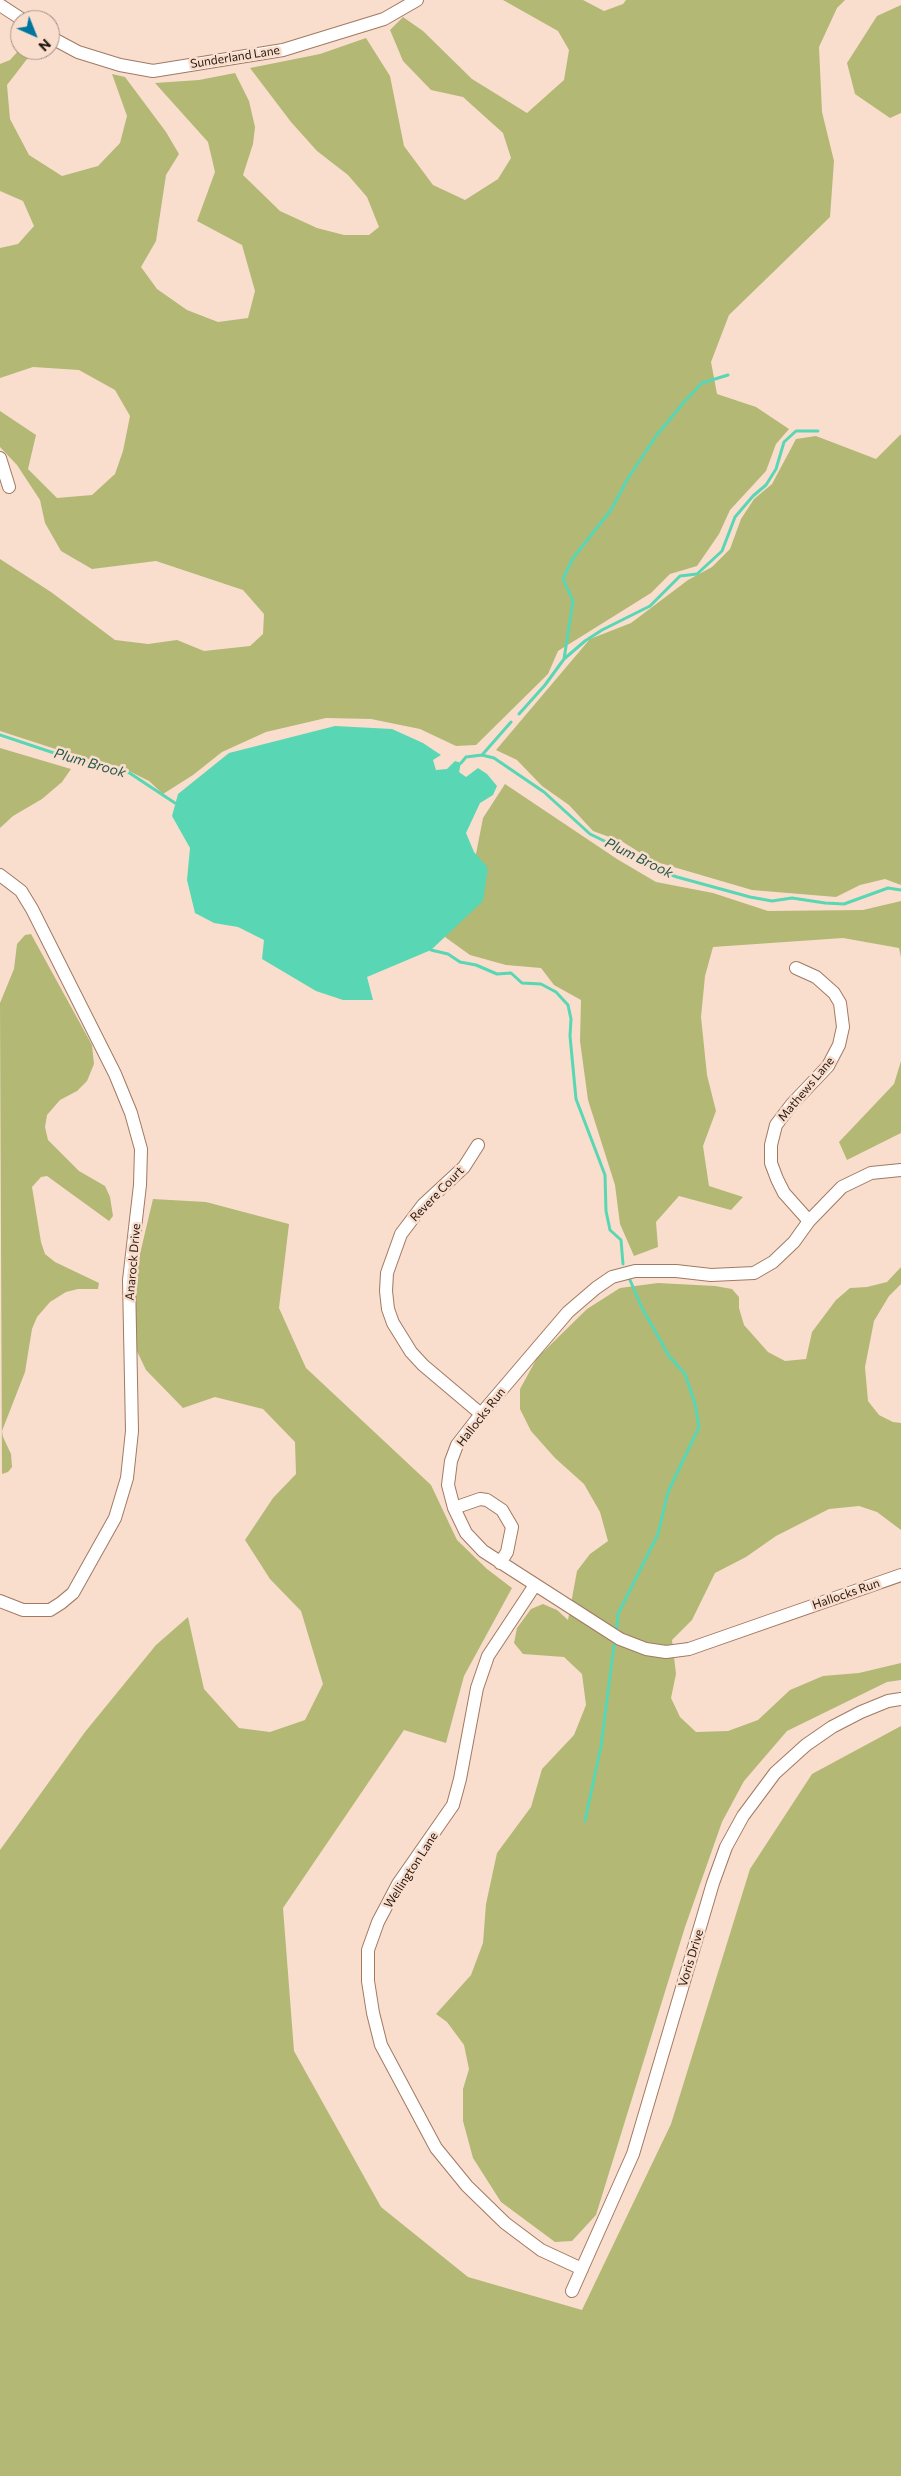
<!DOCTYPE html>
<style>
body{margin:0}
#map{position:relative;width:901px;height:2476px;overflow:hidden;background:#f9dece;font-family:Commissioner,sans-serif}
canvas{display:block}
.north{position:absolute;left:10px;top:10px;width:50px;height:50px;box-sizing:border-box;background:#f9dece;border:1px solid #a58e81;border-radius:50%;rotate:136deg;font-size:14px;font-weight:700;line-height:20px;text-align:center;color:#26170d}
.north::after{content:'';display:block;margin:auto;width:18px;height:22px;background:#00769f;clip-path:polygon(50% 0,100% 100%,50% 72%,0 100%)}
</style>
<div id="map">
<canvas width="901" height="2476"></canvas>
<div class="north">N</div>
</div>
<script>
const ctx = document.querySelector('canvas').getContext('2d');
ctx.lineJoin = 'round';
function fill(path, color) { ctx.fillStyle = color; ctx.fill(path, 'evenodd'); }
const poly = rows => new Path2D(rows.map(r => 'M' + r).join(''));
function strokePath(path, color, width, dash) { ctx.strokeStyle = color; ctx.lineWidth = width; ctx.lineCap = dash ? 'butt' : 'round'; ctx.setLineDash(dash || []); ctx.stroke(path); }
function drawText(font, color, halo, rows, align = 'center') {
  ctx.font = font + ' Commissioner,sans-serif'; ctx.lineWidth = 5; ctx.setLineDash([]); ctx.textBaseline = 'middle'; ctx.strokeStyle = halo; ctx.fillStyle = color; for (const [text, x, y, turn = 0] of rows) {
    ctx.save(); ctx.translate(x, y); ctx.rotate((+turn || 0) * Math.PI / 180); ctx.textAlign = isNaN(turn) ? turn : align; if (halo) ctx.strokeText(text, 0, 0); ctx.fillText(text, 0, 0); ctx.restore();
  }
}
fill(poly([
 [503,0,583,0,604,11,623,4,626,0,845,0,837,8,819,47,822,112,834,161,830,217,729,315,711,362,717,394,756,407,789,429,776,444,766,471,730,510,719,534,697,566,670,574,651,593,558,651,548,674,476,745,456,746,420,729,371,719,326,718,266,732,222,752,193,775,163,794,149,781,121,767,80,757,0,731,0,559,51,592,115,640,148,644,177,640,204,651,250,646,263,634,264,614,243,590,156,561,92,569,61,551,45,523,40,500,17,465,0,447,0,411,36,435,28,469,57,498,92,495,115,474,123,451,130,416,115,390,79,370,33,367,0,378,0,248,18,244,34,226,23,201,0,191,0,64,10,60,20,49,34,50,7,85,10,119,29,155,62,176,98,166,120,143,127,116,112,74,125,77,166,132,179,154,166,175,156,241,141,267,157,289,187,310,218,322,248,318,255,291,242,245,197,221,215,172,208,142,155,83,199,80,235,73,249,101,255,127,253,144,243,175,280,211,317,228,344,235,369,235,379,227,367,197,348,175,317,151,291,122,250,68,320,54,366,38,390,76,404,146,433,185,465,200,498,179,511,158,503,133,463,97,431,90,403,61,390,30,403,17,423,31,472,79,527,113,564,80,569,50,558,31],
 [901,5,901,113,890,118,855,94,847,63,877,16],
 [901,434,901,885,885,879,860,885,836,897,752,890,653,861,623,842,593,831,569,805,542,786,517,760,496,750,590,639,631,623,688,580,712,567,730,549,741,519,754,499,772,484,796,439,816,436,876,459],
 [0,748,71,769,62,782,42,799,13,816,0,828],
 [505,784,617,859,656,882,713,893,768,911,863,910,901,901,901,957,899,948,843,938,713,947,705,976,701,1017,707,1075,716,1111,703,1146,709,1186,743,1197,731,1210,679,1196,656,1222,658,1247,634,1256,620,1224,615,1185,588,1100,580,1041,581,1000,554,985,541,968,506,965,470,955,445,937,475,859,483,818],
 [31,934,92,1045,94,1064,87,1081,77,1091,60,1100,47,1115,45,1127,48,1140,79,1171,105,1186,110,1197,113,1216,109,1221,47,1176,41,1177,32,1187,41,1242,45,1254,55,1262,99,1283,98,1289,78,1289,66,1292,50,1302,37,1317,32,1329,25,1372,2,1431,3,1437,11,1454,12,1467,8,1472,2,1474,0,1003,14,969,17,944,25,935],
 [901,1061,901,1133,847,1160,839,1142,894,1084],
 [153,1199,206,1202,289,1224,279,1308,306,1368,431,1485,457,1540,487,1569,512,1588,464,1676,446,1743,404,1730,283,1908,294,2051,381,2207,468,2277,582,2310,671,2124,750,1869,812,1774,901,1726,901,2476,0,2476,0,1850,85,1732,156,1645,188,1617,204,1689,239,1728,270,1732,305,1720,323,1684,301,1611,270,1579,245,1540,273,1498,296,1474,295,1442,263,1409,215,1397,183,1408,146,1370,135,1347,135,1275],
 [901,1267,901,1284,889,1296,874,1321,865,1367,868,1401,879,1415,893,1422,901,1423,901,1530,877,1512,859,1506,829,1509,776,1536,746,1557,715,1573,692,1620,672,1640,676,1674,671,1698,680,1717,696,1732,728,1731,758,1720,790,1690,823,1676,859,1673,901,1663,901,1680,887,1682,787,1731,744,1781,722,1822,685,1927,596,2215,572,2241,555,2242,501,2202,473,2158,463,2121,463,2089,469,2069,464,2045,447,2022,436,2014,471,1975,483,1943,486,1904,497,1853,531,1807,542,1769,574,1735,586,1705,582,1674,564,1657,523,1654,514,1643,517,1628,531,1609,543,1604,557,1610,568,1620,577,1571,590,1554,608,1541,600,1512,584,1484,555,1458,531,1431,520,1409,520,1389,537,1358,587,1309,620,1288,658,1283,715,1286,732,1289,739,1297,739,1308,744,1325,768,1352,785,1361,806,1359,812,1332,836,1300,850,1288,867,1287,887,1282]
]), '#b3b875');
fill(poly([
 [335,726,392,729,423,743,441,755,433,760,436,770,447,769,455,761,461,763,459,772,466,777,478,768,487,774,497,786,493,795,480,803,466,833,474,852,488,868,483,901,431,950,367,977,373,1000,343,1000,316,991,262,959,264,940,238,927,214,923,195,913,187,880,190,848,172,816,178,794,229,753]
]), '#59d6b3');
strokePath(poly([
 [564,659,585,641,602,630,650,606,680,576,697,574,722,551,735,517,753,496,766,485,776,469,784,442,796,431,818,431],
 [519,714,545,685,564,659,573,601,563,579,573,558,611,510,627,480,656,436,684,402,702,383,728,375],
 [0,735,69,758,128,772,175,803],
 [482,755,511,722],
 [461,763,466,757,482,755,494,758,544,792,590,834,633,855,653,868,677,877,750,897,772,901,792,898,825,903,844,904,888,888,901,890],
 [431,950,448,954,460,962,476,965,497,974,511,973,522,983,541,984,556,992,568,1005,571,1019,570,1036,576,1099,605,1175,606,1211,610,1230,621,1240,623,1264],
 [617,1628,618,1614,658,1534,668,1492,699,1427,695,1404,685,1374,669,1356,642,1308,630,1280],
 [585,1821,601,1746,614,1645]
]), '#59d6b3', 3);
const minor = poly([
 [0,5,23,20],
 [50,37,78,52,120,65,153,71,283,50,384,19,417,0],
 [0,458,9,487],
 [0,875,21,891,32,909,115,1074,131,1113,141,1149,140,1185,129,1280,132,1431,127,1478,115,1518,73,1593,61,1603,50,1610,23,1610,0,1601],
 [796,968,816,977,834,993,840,1003,843,1027,839,1045,828,1066,792,1104,776,1125,771,1145,771,1163,777,1179,784,1193,809,1221],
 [478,1145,464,1167,423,1205,401,1234,387,1273,386,1291,388,1309,393,1323,411,1352,423,1365,481,1414],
 [901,1170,871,1173,842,1187,809,1221,794,1242,773,1262,754,1273,711,1275,676,1271,635,1271,612,1277,596,1288,568,1312,481,1414,457,1445,451,1461,448,1485,454,1508,466,1533,483,1551,620,1639,646,1649,666,1652,689,1649,901,1575],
 [454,1508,480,1499,487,1500,502,1510,512,1527,507,1552,500,1563],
 [535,1585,488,1656,477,1688,460,1779,453,1805,398,1884,378,1922,368,1950,368,1981,373,2013,381,2045,436,2148,467,2186,505,2223,541,2250,582,2269],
 [572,2291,633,2154,713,1883,726,1847,743,1816,775,1773,806,1745,832,1727,861,1712,888,1701,901,1699]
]);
strokePath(minor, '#a27961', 14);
strokePath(minor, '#fff', 12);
drawText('12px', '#26170d', '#f9dece', [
 ["Sunderland Lane",235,57,-9],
 ["Mathews Lane",806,1089,-50],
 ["Revere Court",437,1194,-46],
 ["Anarock Drive",133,1262,-85],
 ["Hallocks Run",481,1417,-52],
 ["Hallocks Run",846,1594,-19],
 ["Wellington Lane",411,1870,-57],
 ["Voris Drive",691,1958,-73]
]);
drawText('italic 14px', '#245849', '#f9dece', [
 ["Plum Brook",90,763,16],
 ["Plum Brook",639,858,26]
]);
</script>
